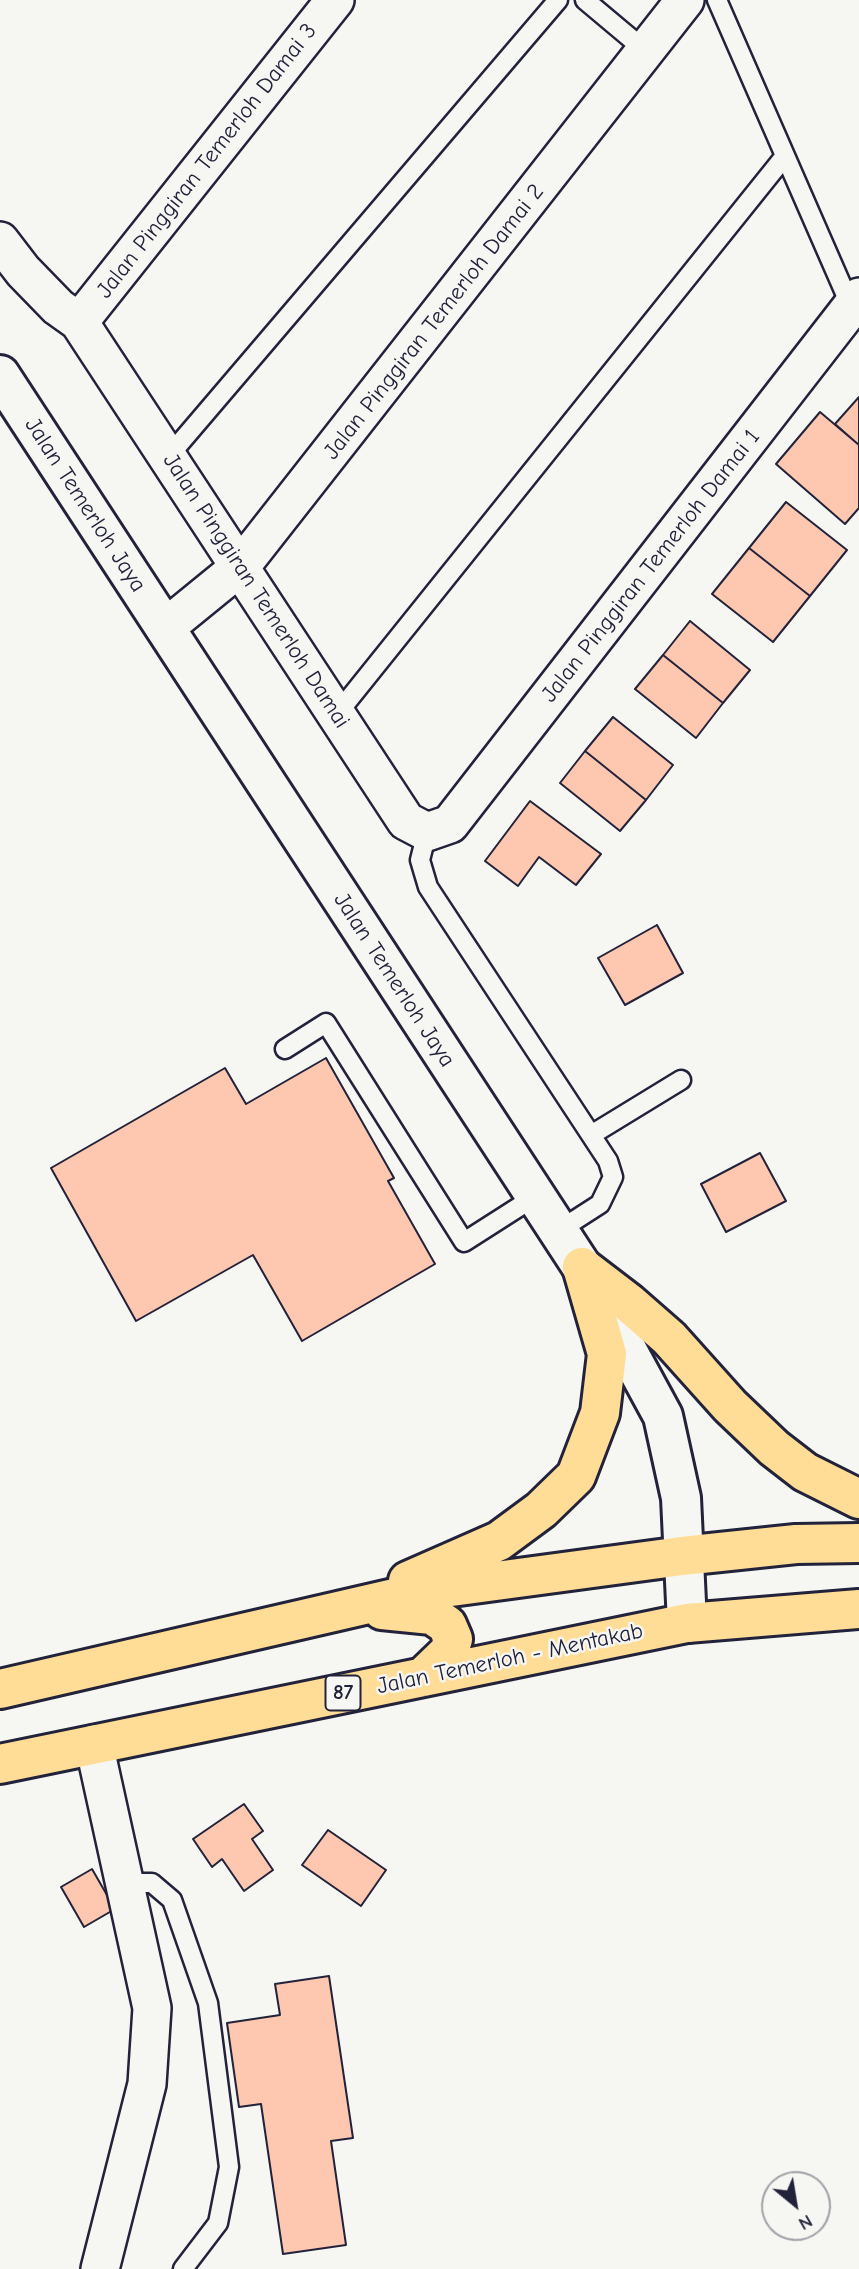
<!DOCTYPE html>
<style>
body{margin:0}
#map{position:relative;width:859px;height:2269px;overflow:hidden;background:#f6f6f2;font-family:"Comic Neue",sans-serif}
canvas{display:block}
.north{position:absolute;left:761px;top:2171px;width:70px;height:70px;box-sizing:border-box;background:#f6f6f2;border:2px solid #a1a1a9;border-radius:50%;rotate:150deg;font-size:19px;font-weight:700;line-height:28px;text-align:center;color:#22223b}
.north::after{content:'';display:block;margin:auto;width:24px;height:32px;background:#22223b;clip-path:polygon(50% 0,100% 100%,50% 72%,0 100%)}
</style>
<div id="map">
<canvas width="859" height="2269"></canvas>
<div class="north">N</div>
</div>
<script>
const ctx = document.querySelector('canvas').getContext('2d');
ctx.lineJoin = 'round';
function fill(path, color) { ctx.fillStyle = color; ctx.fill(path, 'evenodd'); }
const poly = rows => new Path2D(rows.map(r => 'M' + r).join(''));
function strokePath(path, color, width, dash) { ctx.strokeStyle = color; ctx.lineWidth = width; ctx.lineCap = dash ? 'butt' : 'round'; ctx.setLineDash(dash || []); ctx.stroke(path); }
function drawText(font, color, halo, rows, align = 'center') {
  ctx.font = font + ' "Comic Neue",sans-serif'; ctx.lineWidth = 5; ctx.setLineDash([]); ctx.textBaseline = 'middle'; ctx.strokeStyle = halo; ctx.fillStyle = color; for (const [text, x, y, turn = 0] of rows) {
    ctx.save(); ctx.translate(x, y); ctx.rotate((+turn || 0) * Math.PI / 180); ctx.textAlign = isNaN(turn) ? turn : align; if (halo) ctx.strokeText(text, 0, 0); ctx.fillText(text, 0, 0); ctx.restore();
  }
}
const building = poly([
 [859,397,859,445,835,424,859,397],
 [820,412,859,445,859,508,845,524,776,464,820,412],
 [786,502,847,550,810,596,749,548,786,502],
 [749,548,810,596,773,642,712,594,749,548],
 [690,621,750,670,723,703,663,655,690,621],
 [663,655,723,703,696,738,635,689,663,655],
 [613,717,673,765,646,800,585,751,613,717],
 [585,751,646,800,620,831,560,783,585,751],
 [530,801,601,854,576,885,539,857,518,886,485,861,530,801],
 [657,925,683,973,625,1005,598,958,657,925],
 [326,1058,394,1178,388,1181,435,1264,302,1341,253,1255,136,1321,51,1168,225,1068,246,1104,326,1058],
 [760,1153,786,1201,726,1232,701,1184,760,1153],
 [244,1804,263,1831,252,1839,273,1870,244,1891,222,1859,212,1867,193,1839,244,1804],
 [328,1830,386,1870,361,1906,302,1865,328,1830],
 [92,1869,115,1909,84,1927,61,1887,92,1869],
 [329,1976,353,2138,331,2141,346,2245,283,2254,261,2104,239,2107,227,2023,280,2015,275,1984,329,1976]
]);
fill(building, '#fec8b0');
strokePath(building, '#22223b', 2);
const lane = poly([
 [585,0,647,52],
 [717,0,852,309],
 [168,457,558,0],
 [337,714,785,156],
 [427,832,420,860,428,887,608,1161,613,1177,600,1204,558,1231],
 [285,1049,326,1023,464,1242,536,1196],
 [591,1135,681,1080],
 [123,1883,152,1883,172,1900,208,2003,229,2167,218,2223,183,2269]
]);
const street = poly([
 [0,241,23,271,58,307,79,322,406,821,427,832,450,824,859,297],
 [79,322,335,0],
 [165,628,241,566,685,0],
 [94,1744,152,2008,147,2084,100,2269]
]);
const secondary = poly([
 [0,375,582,1267,663,1416,681,1498,687,1623]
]);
const primary = poly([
 [582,1267,629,1303,669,1338,730,1406,774,1448,805,1472,859,1499],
 [408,1581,499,1541,541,1510,576,1476,600,1413,607,1354,582,1267],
 [382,1610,432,1615,447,1625,453,1639,449,1652,423,1677],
 [0,1689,429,1590,682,1556,796,1544,859,1543],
 [0,1764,687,1623,859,1609]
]);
strokePath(lane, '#22223b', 23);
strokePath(street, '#22223b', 42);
strokePath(secondary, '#22223b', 44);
strokePath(primary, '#22223b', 44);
strokePath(lane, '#f6f6f2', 18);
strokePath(street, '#f6f6f2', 37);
strokePath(secondary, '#f6f6f2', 38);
strokePath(primary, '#ffdd96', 38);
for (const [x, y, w] of [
 [343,1693,35]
]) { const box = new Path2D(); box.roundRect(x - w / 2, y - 17.5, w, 35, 5); ctx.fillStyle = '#f6f6f2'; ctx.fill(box); strokePath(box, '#22223b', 2); }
drawText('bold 21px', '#22223b', null, [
 ["87",343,1693]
]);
drawText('23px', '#22223b', '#f6f6f2', [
 ["Jalan Pinggiran Temerloh Damai 3",207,161,-52],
 ["Jalan Pinggiran Temerloh Damai 2",434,322,-52],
 ["Jalan Temerloh Jaya",85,505,57],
 ["Jalan Pinggiran Temerloh Damai 1",651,566,-52],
 ["Jalan Pinggiran Temerloh Damai",256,591,57],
 ["Jalan Temerloh Jaya",394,980,57],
 ["Jalan Temerloh - Mentakab",510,1659,-12]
]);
</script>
